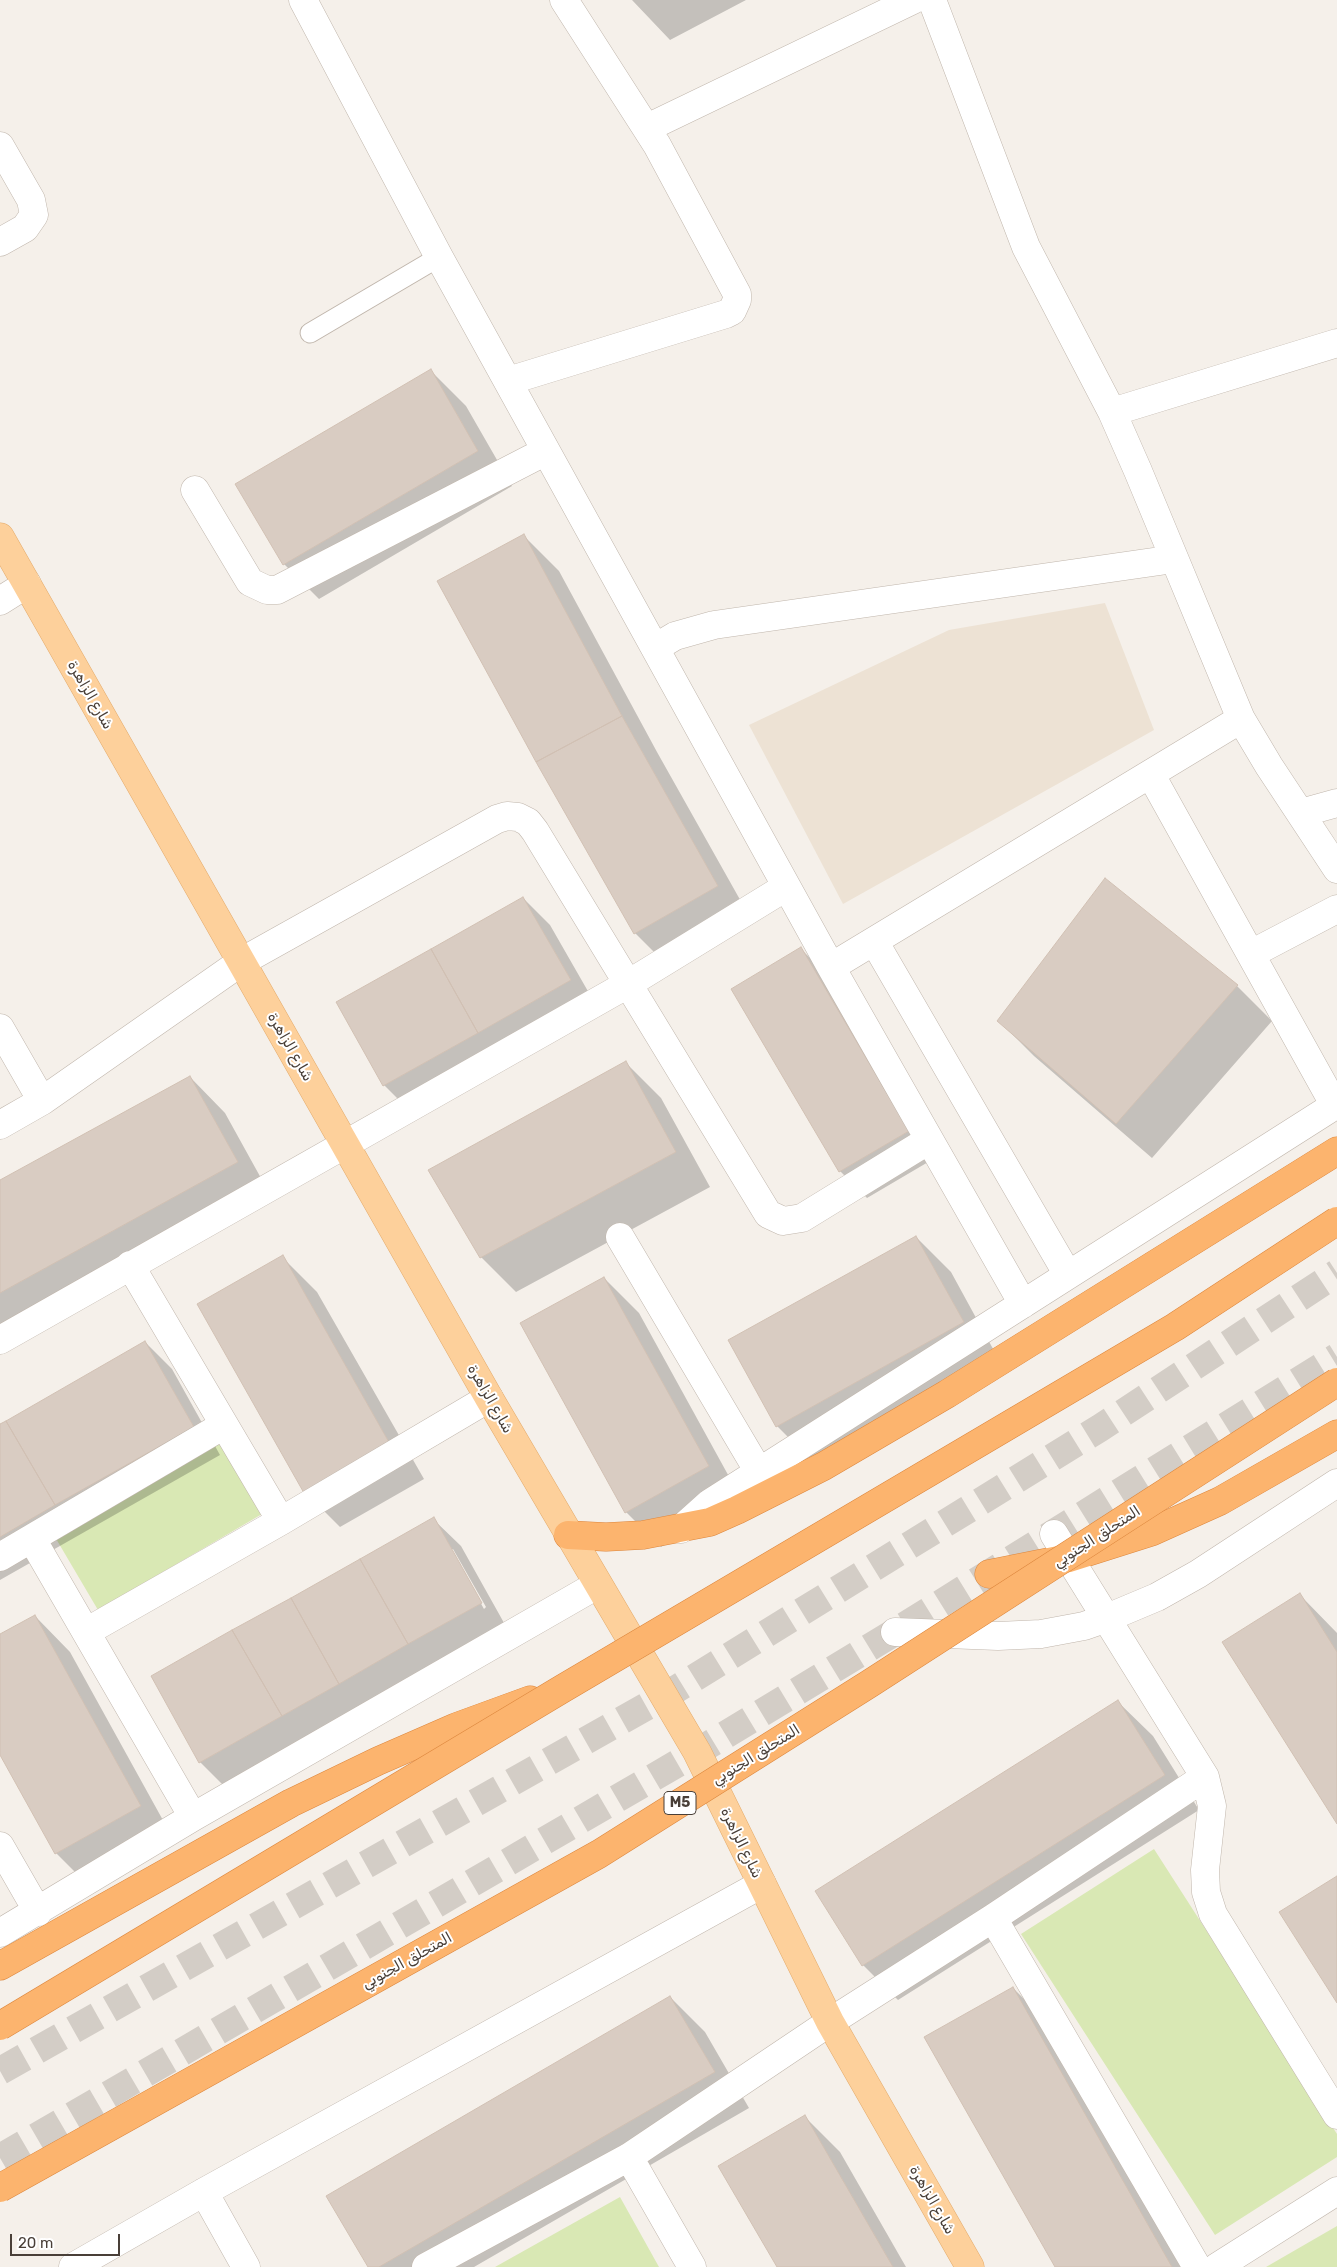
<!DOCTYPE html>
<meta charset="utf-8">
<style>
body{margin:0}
#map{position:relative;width:1337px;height:2267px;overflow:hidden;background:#f5f0ea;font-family:Rubik,sans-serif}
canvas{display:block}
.scale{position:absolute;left:10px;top:2234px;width:110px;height:22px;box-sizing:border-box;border:2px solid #493f38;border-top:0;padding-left:6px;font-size:15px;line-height:18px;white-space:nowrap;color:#493f38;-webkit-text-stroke:4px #fff;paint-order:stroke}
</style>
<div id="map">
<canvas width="1337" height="2267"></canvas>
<div class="scale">20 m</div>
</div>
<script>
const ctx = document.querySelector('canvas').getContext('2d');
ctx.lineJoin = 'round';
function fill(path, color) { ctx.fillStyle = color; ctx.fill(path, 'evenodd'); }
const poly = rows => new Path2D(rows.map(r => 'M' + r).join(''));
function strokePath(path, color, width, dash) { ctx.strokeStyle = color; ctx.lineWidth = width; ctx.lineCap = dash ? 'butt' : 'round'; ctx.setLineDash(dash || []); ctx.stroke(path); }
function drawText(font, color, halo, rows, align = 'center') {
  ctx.font = font + ' Rubik,"Noto Naskh Arabic",sans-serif'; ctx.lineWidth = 4; ctx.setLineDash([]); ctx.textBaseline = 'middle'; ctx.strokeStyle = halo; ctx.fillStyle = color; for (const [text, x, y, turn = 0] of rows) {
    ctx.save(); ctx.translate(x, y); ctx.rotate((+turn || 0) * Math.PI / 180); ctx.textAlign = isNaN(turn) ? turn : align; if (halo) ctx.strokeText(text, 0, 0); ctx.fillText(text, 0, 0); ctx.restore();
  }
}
fill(poly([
 [1105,603,1154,730,843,904,749,725,949,630]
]), '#ede2d4');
fill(poly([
 [220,1441,262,1514,98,1610,55,1537],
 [1154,1849,1337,2134,1337,2157,1215,2235,1021,1934],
 [620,2197,659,2267,495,2267],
 [1337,2226,1337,2267,1266,2267]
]), '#d9e8b4');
fill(poly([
 [632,0,746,0,670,40],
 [431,371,466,406,512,486,319,599,284,564],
 [524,536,559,571,657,752,752,921,670,968,635,933],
 [523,898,550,925,597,1007,411,1112,384,1085],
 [801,949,828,976,935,1158,867,1198,840,1171],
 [1237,986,1272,1021,1152,1158,1034,1056,999,1021],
 [626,1063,661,1098,710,1187,516,1292,481,1257],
 [190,1077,225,1113,272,1198,0,1344,0,1182],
 [916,1237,951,1272,998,1358,812,1461,777,1426],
 [282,1257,317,1292,424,1479,340,1527,305,1492],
 [604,1278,639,1313,743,1502,661,1547,626,1512],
 [145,1342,172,1369,220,1455,0,1580,0,1426],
 [433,1519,461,1546,508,1630,227,1789,200,1762],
 [450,1549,453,1549,486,1607,484,1609],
 [1300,1595,1337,1633,1337,1822],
 [35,1616,70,1652,175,1842,91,1888,56,1853,0,1752,0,1636],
 [1117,1701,1153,1736,1199,1810,898,2000,863,1965],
 [1013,1988,1048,2023,1186,2267,1056,2267],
 [670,1997,705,2032,749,2108,474,2267,369,2267],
 [805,2117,840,2152,906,2267,778,2267]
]), '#0003');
const building = poly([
 [431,369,478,451,283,565,235,484,431,369],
 [524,534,622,716,536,762,437,581,524,534],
 [622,716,718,886,634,934,536,762,622,716],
 [1105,878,1238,985,1116,1124,997,1021,1105,878],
 [523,897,571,980,478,1033,431,949,523,897],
 [801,947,909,1131,839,1172,731,989,801,947],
 [431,949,478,1033,383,1086,336,1002,431,949],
 [626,1061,676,1152,480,1258,428,1170,626,1061],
 [190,1076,238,1162,0,1293,0,1180,190,1076],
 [916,1236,964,1322,776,1427,728,1340,916,1236],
 [283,1255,390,1444,304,1493,197,1304,283,1255],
 [604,1277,709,1466,625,1513,520,1323,604,1277],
 [145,1341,194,1427,55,1505,6,1421,145,1341],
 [6,1421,55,1505,0,1537,0,1424,6,1421],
 [434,1517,482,1603,408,1644,360,1559,434,1517],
 [360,1559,408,1644,339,1684,291,1598,360,1559],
 [1300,1593,1337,1652,1337,1824,1222,1642,1300,1593],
 [291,1598,339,1684,282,1716,232,1630,291,1598],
 [35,1615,141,1806,55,1854,0,1755,0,1634,35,1615],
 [232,1630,282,1716,199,1763,151,1676,232,1630],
 [1118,1700,1165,1775,862,1966,815,1891,1118,1700],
 [1337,1876,1337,2003,1279,1912,1337,1876],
 [1013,1987,1172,2267,1055,2267,924,2037,1013,1987],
 [670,1996,715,2072,379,2267,368,2267,326,2196,670,1996],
 [805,2115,893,2267,777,2267,718,2166,805,2115]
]);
fill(building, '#d9ccc2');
strokePath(building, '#d1c0b3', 1);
strokePath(poly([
 [0,2071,665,1696,1100,1428,1337,1273],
 [0,2158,697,1752,895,1632,1337,1357]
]), '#d3cdc6', 28, [28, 14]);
const lane = poly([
 [310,333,439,257]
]);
const street = poly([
 [303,0,439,257,831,967,1023,1304],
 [932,0,1026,247,1112,412,1138,471,1241,719,1269,766,1337,869],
 [647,128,913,0],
 [0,146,31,200,34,215,25,228,0,242],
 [508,381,726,314,732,311,737,300,737,294,657,145,564,0],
 [1112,412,1337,343],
 [195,490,250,582,267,590,277,590,546,451],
 [0,601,27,584],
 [655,648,675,636,714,625,1174,559],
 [1151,775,1335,1106],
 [1301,813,1337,803],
 [874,941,1068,1275],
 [1251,954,1337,909],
 [831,967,1241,719],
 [0,1028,42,1101],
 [0,1125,42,1101,241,962,497,819,507,816,518,817,528,822,535,831,768,1214,783,1221,802,1218,929,1140],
 [620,1237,759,1472],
 [130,1265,281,1521],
 [0,1340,628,984,786,887],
 [681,1529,710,1503,1337,1104],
 [1054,1534,1205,1777,1212,1806,1205,1870,1206,1892,1213,1914,1337,2115],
 [32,1539,193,1817],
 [0,1557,224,1425],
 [86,1632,281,1521,489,1398],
 [895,1632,998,1636,1041,1634,1084,1626,1107,1618,1157,1597,1198,1574,1337,1483],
 [0,1846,38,1912],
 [993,1918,1197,2267],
 [0,1933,193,1817,597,1585],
 [629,2157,692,2267],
 [204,2192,246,2267],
 [73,2267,204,2192,762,1884],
 [426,2267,629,2157,830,2022,993,1918,1205,1777],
 [1217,2267,1337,2191]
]);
const primary = poly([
 [0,537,489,1398,697,1752,830,2022,970,2267]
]);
const highway = poly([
 [568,1535,606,1537,643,1535,710,1522,737,1510,824,1466,947,1394,1337,1151],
 [989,1574,1069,1558,1151,1532,1220,1501,1337,1434],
 [0,1966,291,1803,378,1761,456,1727,530,1700]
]);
strokePath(lane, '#c0b6ac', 21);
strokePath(street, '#c0b6ac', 29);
strokePath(primary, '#e3aa6a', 29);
strokePath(highway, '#dc863d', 29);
strokePath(lane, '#fff', 19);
strokePath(street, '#fff', 28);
strokePath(primary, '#fdd09b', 28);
strokePath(highway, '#fcb46e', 28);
const highwayBridge = poly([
 [0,2026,562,1689,1175,1327,1337,1221],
 [0,2188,599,1854,869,1684,1337,1382]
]);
strokePath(highwayBridge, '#dc863d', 29, []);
strokePath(highwayBridge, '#fcb46e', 28);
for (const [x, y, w] of [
 [680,1803,32]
]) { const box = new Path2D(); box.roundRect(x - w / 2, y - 11.5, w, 23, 4); ctx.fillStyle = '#fff'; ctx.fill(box); strokePath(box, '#493f38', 1); }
drawText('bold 14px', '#493f38', null, [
 ["M5",680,1803]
]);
drawText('15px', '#493f38', '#fff', [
 ["شارع الزاهرة",90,695,60],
 ["شارع الزاهرة",290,1047,60],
 ["شارع الزاهرة",490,1399,60],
 ["المتحلق الجنوبي",1097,1537,-33],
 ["المتحلق الجنوبي",756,1755,-32],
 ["شارع الزاهرة",741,1843,64],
 ["المتحلق الجنوبي",407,1961,-29],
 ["شارع الزاهرة",932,2200,60]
]);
</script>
